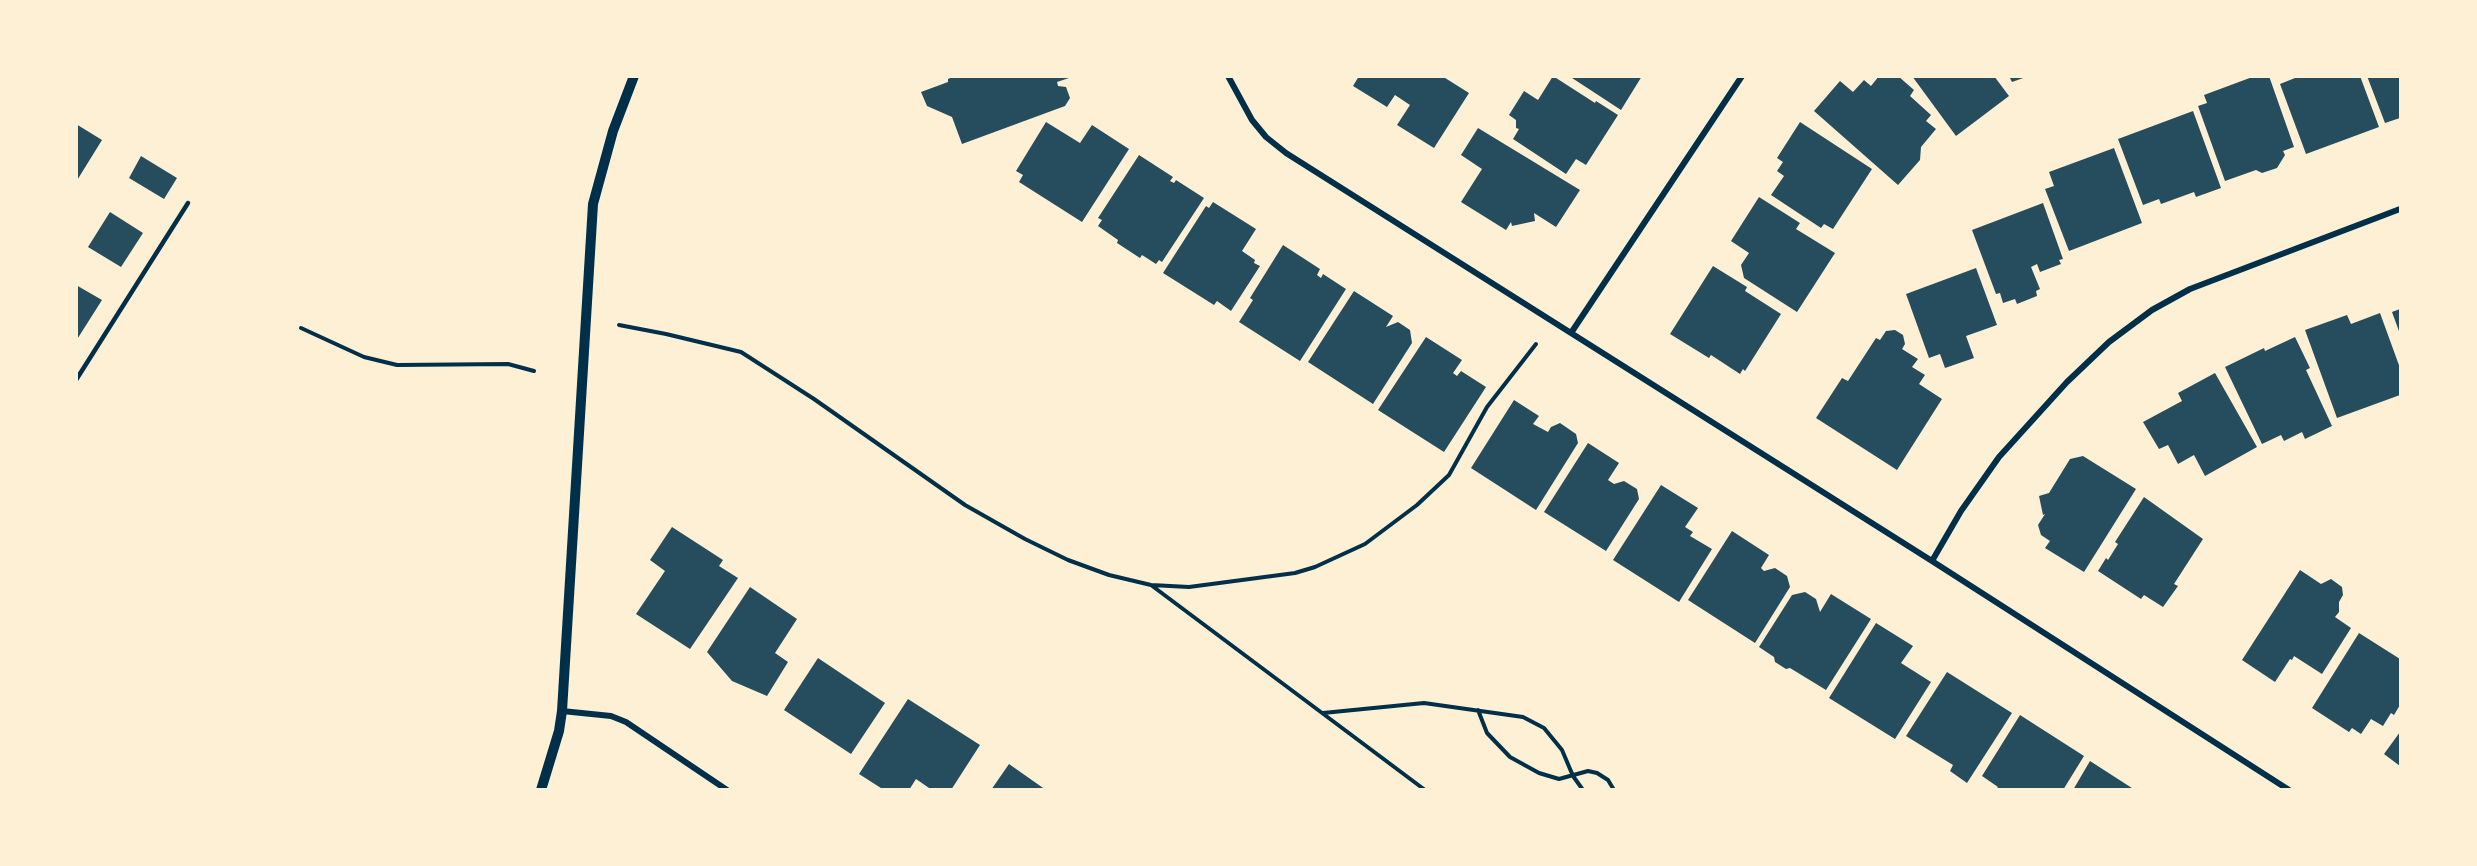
<!DOCTYPE html>
<style>
body{margin:0}
#map{position:relative;width:2477px;height:866px;overflow:hidden;background:#fdf0d5;font-family:"Golos Text",sans-serif}
canvas{display:block}
.frame{position:absolute;inset:0;border:78px solid #fdf0d5;pointer-events:none}
</style>
<div id="map">
<canvas width="2477" height="866"></canvas>
<div class="frame"></div>
</div>
<script>
const ctx = document.querySelector('canvas').getContext('2d');
ctx.lineJoin = 'round';
function fill(path, color) { ctx.fillStyle = color; ctx.fill(path, 'evenodd'); }
const poly = rows => new Path2D(rows.map(r => 'M' + r).join(''));
function strokePath(path, color, width, dash) { ctx.strokeStyle = color; ctx.lineWidth = width; ctx.lineCap = dash ? 'butt' : 'round'; ctx.setLineDash(dash || []); ctx.stroke(path); }
fill(poly([
 [955,76,1072,76,1072,77,1057,82,1058,86,1066,87,1070,98,1065,106,962,144,952,117,927,106,921,92,948,82,948,79],
 [1359,76,1442,76,1469,93,1434,148,1397,125,1410,105,1395,95,1387,107,1353,86],
 [1553,76,1595,103,1596,101,1618,115,1586,165,1576,159,1566,174,1513,139,1519,129,1516,128,1516,120,1509,115,1524,91,1538,100],
 [1569,76,1642,76,1621,110],
 [1879,76,1898,76,1914,90,1910,96,1931,115,1926,121,1936,129,1921,147,1920,160,1898,185,1814,111,1840,81,1853,92,1864,80,1871,86],
 [1912,76,1994,76,2009,96,1956,136],
 [2009,76,2026,76,2026,77,2012,82],
 [2255,76,2269,76,2294,147,2283,151,2285,155,2277,168,2262,173,2256,170,2225,181,2198,106,2207,103,2204,95],
 [2300,76,2360,76,2379,127,2306,154,2280,84],
 [2367,76,2400,76,2400,118,2385,123],
 [2193,111,2221,188,2196,197,2194,192,2161,204,2159,199,2143,205,2118,139],
 [1046,122,1080,143,1092,125,1129,149,1082,222,1019,182,1023,175,1016,171],
 [1800,122,1872,169,1833,229,1824,224,1821,228,1771,195,1784,176,1777,171,1783,162,1777,158],
 [76,124,102,140,76,182],
 [1478,128,1580,190,1556,227,1534,213,1535,221,1512,226,1511,222,1506,230,1461,202,1482,169,1461,155],
 [2114,148,2142,223,2069,251,2045,189,2054,186,2049,172],
 [1139,155,1173,177,1170,181,1174,183,1176,180,1204,198,1162,262,1159,260,1156,264,1142,255,1140,258,1117,243,1118,240,1098,226,1102,220,1098,218],
 [141,156,177,178,164,199,129,178],
 [1759,197,1800,223,1796,229,1835,253,1797,312,1744,278,1741,265,1749,253,1731,241],
 [1213,202,1256,229,1242,251,1255,260,1254,263,1260,266,1231,311,1217,301,1214,305,1163,273,1206,206,1209,208],
 [2043,203,2063,259,2059,260,2061,264,2040,272,2037,264,2031,267,2040,289,2036,291,2037,296,2017,304,2015,299,2003,303,2000,293,1996,294,1972,230],
 [110,212,143,233,121,267,88,247],
 [1283,245,1320,269,1317,275,1321,278,1323,274,1346,289,1300,361,1239,322,1253,300,1250,298],
 [1713,266,1747,287,1745,291,1781,314,1745,371,1743,369,1740,374,1711,355,1709,358,1670,334],
 [1976,268,1997,325,1966,336,1974,358,1945,368,1940,354,1929,358,1906,294],
 [76,285,102,300,76,341],
 [1354,291,1393,316,1386,327,1398,322,1410,330,1412,343,1373,404,1308,362],
 [2400,309,2400,334,2392,312],
 [2380,313,2400,368,2400,395,2337,418,2305,330,2347,315,2351,324],
 [1895,330,1903,335,1905,344,1902,349,1918,359,1912,367,1925,375,1919,384,1942,399,1897,470,1816,418,1842,378,1848,381,1876,338,1880,340,1886,331],
 [1426,337,1462,360,1453,373,1457,376,1461,371,1486,387,1444,452,1378,410],
 [2295,337,2310,368,2306,370,2332,426,2305,439,2302,432,2284,441,2281,435,2262,444,2225,367,2264,348,2265,351],
 [2215,373,2257,447,2205,476,2194,455,2178,464,2168,445,2159,449,2143,422,2182,401,2178,393],
 [1514,400,1539,416,1533,424,1548,432,1551,427,1560,423,1576,434,1578,443,1536,510,1471,468],
 [1588,443,1619,463,1608,480,1614,484,1624,481,1637,489,1639,499,1606,551,1544,512],
 [2083,456,2136,489,2084,572,2045,548,2050,541,2041,535,2038,525,2045,514,2043,515,2039,496,2049,493,2070,459],
 [1661,485,1698,508,1685,527,1693,532,1690,536,1712,549,1679,602,1613,560],
 [2144,497,2203,539,2174,584,2178,586,2163,607,2144,595,2141,599,2098,571,2106,558,2108,560,2118,544,2115,542],
 [672,527,723,560,719,566,738,578,690,649,636,614,665,571,650,560],
 [1732,531,1769,555,1761,568,1764,571,1775,568,1787,576,1790,587,1755,643,1688,600],
 [2300,570,2321,584,2331,579,2342,587,2343,595,2339,602,2339,612,2335,617,2351,628,2322,674,2294,656,2292,660,2290,659,2275,682,2242,660],
 [750,587,797,619,775,653,788,662,767,696,732,681,707,652],
 [1805,592,1816,599,1820,612,1831,594,1871,619,1826,690,1790,668,1786,669,1775,662,1774,657,1759,647,1792,595],
 [1876,623,1913,646,1901,663,1931,682,1895,739,1829,698],
 [2359,633,2400,659,2400,705,2394,715,2391,713,2383,726,2371,719,2361,734,2352,728,2349,732,2312,708],
 [818,658,885,703,851,754,784,710],
 [1947,672,2012,713,1967,783,1950,771,1953,765,1906,736],
 [908,699,980,745,951,790,932,790,916,779,909,790,884,790,859,774],
 [2020,715,2084,756,2063,790,1996,790,1998,787,1982,776],
 [2400,732,2400,766,2384,754],
 [2090,761,2135,790,2073,790],
 [1009,764,1046,790,991,790]
]), '#264d5e');
strokePath(poly([
 [619,325,666,334,741,352,814,399,965,505,1025,539,1068,560,1109,575,1151,585,1189,587,1295,573,1315,567,1365,544,1417,505,1449,475,1487,407,1536,344],
 [301,328,364,357,397,365,508,364,534,371],
 [1151,585,1425,790],
 [1478,710,1487,733,1510,757,1539,773,1559,779,1588,771,1597,773,1608,780,1614,790],
 [1323,713,1424,703,1523,717,1544,728,1562,750,1573,776,1583,790]
]), '#003049', 4);
strokePath(poly([
 [76,380,188,203]
]), '#003049', 4.5);
strokePath(poly([
 [1228,76,1252,120,1266,137,1286,153,1932,561,2289,790],
 [1571,333,1742,76],
 [1932,561,1961,511,1999,457,2067,382,2109,342,2152,310,2190,289,2400,209],
 [562,711,611,716,626,722,727,790]
]), '#003049', 6);
strokePath(poly([
 [541,790,559,731,562,711,593,204,613,131,634,76]
]), '#003049', 10);
</script>
